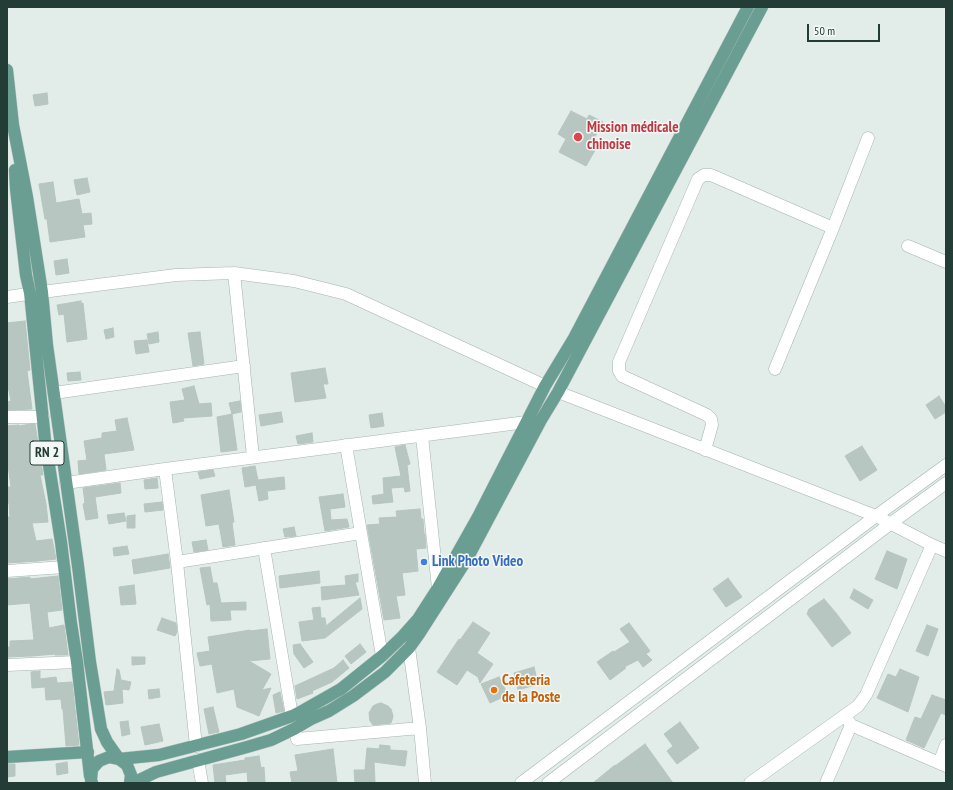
<!DOCTYPE html>
<meta charset="utf-8">
<style>
body{margin:0}
#map{position:relative;width:953px;height:790px;overflow:hidden;background:#e2ece8;font-family:"PT Sans Narrow",sans-serif}
canvas{display:block}
.frame{position:absolute;inset:0;border:8px solid #233c36;pointer-events:none}
.scale{position:absolute;left:807px;top:24px;width:73px;height:18px;box-sizing:border-box;border:2px solid #233c36;border-top:0;padding-left:5px;font-size:12px;line-height:14px;white-space:nowrap;color:#233c36;-webkit-text-stroke:3px #f3f8f6;paint-order:stroke}
</style>
<div id="map">
<canvas width="953" height="790"></canvas>
<div class="frame"></div>
<div class="scale">50 m</div>
</div>
<script>
const ctx = document.querySelector('canvas').getContext('2d');
ctx.lineJoin = 'round';
function fill(path, color) { ctx.fillStyle = color; ctx.fill(path, 'evenodd'); }
const poly = rows => new Path2D(rows.map(r => 'M' + r).join(''));
function strokePath(path, color, width, dash) { ctx.strokeStyle = color; ctx.lineWidth = width; ctx.lineCap = dash ? 'butt' : 'round'; ctx.setLineDash(dash || []); ctx.stroke(path); }
function drawText(font, color, halo, rows, align = 'center') {
  ctx.font = font + ' "PT Sans Narrow",sans-serif'; ctx.lineWidth = 3; ctx.setLineDash([]); ctx.textBaseline = 'middle'; ctx.strokeStyle = halo; ctx.fillStyle = color; for (const [text, x, y, turn = 0] of rows) {
    ctx.save(); ctx.translate(x, y); ctx.rotate((+turn || 0) * Math.PI / 180); ctx.textAlign = isNaN(turn) ? turn : align; if (halo) ctx.strokeText(text, 0, 0); ctx.fillText(text, 0, 0); ctx.restore();
  }
}
const building = poly([
 [47,93,48,104,35,106,33,95,47,93],
 [571,111,587,119,589,115,603,122,592,142,598,145,586,166,559,152,566,139,558,134,571,111],
 [87,178,90,192,77,195,74,180,87,178],
 [53,182,56,203,79,199,82,214,91,213,92,224,83,225,85,237,50,242,47,219,45,219,39,184,53,182],
 [67,259,69,273,56,275,54,261,67,259],
 [81,301,81,304,83,303,87,339,67,342,64,314,59,315,57,305,81,301],
 [25,321,30,370,27,371,32,409,7,410,7,402,11,401,7,381,7,323,25,321],
 [113,328,114,337,106,339,104,330,113,328],
 [158,332,159,342,149,344,147,334,158,332],
 [200,332,204,364,193,366,188,333,200,332],
 [147,340,149,352,136,354,134,341,147,340],
 [325,368,328,384,323,384,326,398,295,402,291,373,325,368],
 [80,372,81,380,68,381,67,373,80,372],
 [194,386,199,404,211,403,212,416,183,418,184,421,173,423,170,402,185,400,182,389,194,386],
 [939,396,946,407,946,412,935,419,926,405,939,396],
 [240,401,241,412,232,414,229,403,240,401],
 [281,412,283,422,261,426,259,415,281,412],
 [382,413,384,426,371,428,369,415,382,413],
 [232,414,237,450,221,452,217,417,232,414],
 [127,418,134,450,104,454,106,470,79,474,78,461,87,460,84,441,102,438,102,433,117,431,115,420,127,418],
 [31,424,35,424,43,475,40,475,46,504,48,522,32,523,36,541,52,539,56,559,38,561,7,563,7,517,10,517,9,503,7,503,7,487,11,487,7,458,7,426,19,425,19,426,31,424],
 [312,433,313,442,298,444,296,436,312,433],
 [405,445,410,464,407,465,410,491,405,492,404,487,391,488,393,502,373,504,372,496,384,494,383,478,401,476,395,447,405,445],
 [862,446,877,470,860,481,845,456,862,446],
 [255,466,258,480,284,477,285,489,267,491,268,499,259,501,256,485,245,487,242,468,255,466],
 [213,470,215,476,200,479,198,472,213,470],
 [157,478,158,488,145,489,144,480,157,478],
 [120,483,121,493,95,497,98,518,86,520,83,504,85,503,83,488,120,483],
 [229,490,234,522,232,523,235,545,223,547,219,524,206,526,201,495,229,490],
 [343,494,345,507,330,509,331,520,347,519,349,527,325,531,319,497,343,494],
 [162,502,163,510,145,512,144,504,162,502],
 [420,509,421,519,423,519,424,534,425,534,426,548,416,549,418,571,402,573,405,595,396,596,400,618,384,620,367,525,380,524,379,518,397,517,396,511,420,509],
 [124,513,126,521,109,524,107,515,124,513],
 [135,515,135,528,127,528,127,516,135,515],
 [294,527,296,536,285,537,283,529,294,527],
 [206,540,208,550,194,552,192,542,206,540],
 [127,546,129,554,114,556,113,548,127,546],
 [887,551,907,559,897,589,875,579,887,551],
 [168,554,170,568,134,574,132,560,168,554],
 [210,567,213,583,217,583,221,603,246,602,246,610,230,610,231,620,211,621,210,604,207,605,200,568,210,567],
 [319,571,320,583,280,588,279,576,319,571],
 [358,574,358,582,355,582,359,595,322,600,321,587,346,585,345,576,358,574],
 [58,576,62,610,47,612,49,628,64,625,68,655,55,655,55,654,32,656,7,657,7,647,10,647,10,641,34,640,30,603,7,605,7,579,30,577,30,579,58,576],
 [728,578,742,597,726,607,713,589,728,578],
 [134,585,136,604,121,605,119,587,134,585],
 [854,589,873,600,868,609,850,598,854,589],
 [360,598,362,609,325,638,302,641,299,622,314,620,312,608,320,607,321,618,325,618,326,626,360,598],
 [824,599,836,613,851,633,832,647,807,614,809,609,824,599],
 [162,618,176,623,177,632,175,636,157,630,162,618],
 [473,622,490,633,477,653,493,664,480,683,478,677,467,670,457,685,437,672,459,639,460,640,473,622],
 [629,623,650,651,646,654,652,660,643,667,638,660,624,667,626,668,610,680,597,662,613,651,614,652,630,642,620,629,629,623],
 [927,625,938,629,928,656,916,651,927,625],
 [267,629,270,659,249,661,271,674,262,690,271,688,259,716,237,707,234,689,217,693,212,664,200,666,197,653,210,651,208,637,250,630,250,631,267,629],
 [300,644,313,662,304,668,294,654,293,645,300,644],
 [360,644,366,652,351,664,345,656,360,644],
 [132,657,145,657,145,664,132,665,132,657],
 [343,660,349,668,332,682,312,691,313,693,297,699,295,686,334,668,343,660],
 [534,667,538,684,518,690,514,673,534,667],
 [117,669,119,670,121,680,131,682,129,690,122,689,123,703,106,705,104,692,114,691,117,669],
 [900,669,919,677,908,712,877,698,888,674,896,677,900,669],
 [40,671,40,679,56,677,57,683,72,682,79,745,66,746,63,709,62,709,61,699,46,700,45,687,32,688,31,672,40,671],
 [499,677,508,695,490,703,481,684,499,677],
 [159,689,160,697,149,699,148,690,159,689],
 [280,692,284,711,276,713,273,695,280,692],
 [932,695,946,700,946,715,941,713,924,748,906,740,915,717,921,719,932,695],
 [381,703,388,706,391,709,393,716,392,720,391,723,373,725,370,721,369,713,373,706,377,704,381,703],
 [213,707,219,732,209,734,204,709,213,707],
 [128,721,130,734,122,736,120,722,128,721],
 [680,722,699,748,677,764,667,751,673,746,664,734,680,722],
 [159,724,163,741,145,745,141,727,159,724],
 [645,744,673,783,593,783,615,765,615,766,645,744],
 [380,745,390,746,390,750,407,751,405,766,374,762,375,782,355,783,354,770,365,770,367,748,379,749,380,745],
 [333,749,337,783,292,783,290,772,298,771,295,755,333,749],
 [259,756,261,768,264,767,265,783,248,783,247,772,225,775,226,783,215,783,213,765,245,760,245,758,259,756],
 [67,762,68,773,57,775,56,764,67,762],
 [7,764,15,764,15,776,7,777,7,764]
]);
fill(building, '#b8c6c1');
strokePath(building, '#b5c5bf', 1);
const minor = poly([
 [908,246,946,262],
 [234,273,253,457],
 [7,297,42,292,176,275,234,273,294,281,346,294,545,386],
 [775,369,833,228,868,138],
 [558,392,876,516,932,545,946,551],
 [54,393,244,366],
 [7,417,43,417],
 [422,436,438,588],
 [346,445,382,656],
 [705,450,712,425,711,419,707,415,622,376,619,371,619,362,698,179,704,175,711,175,833,228],
 [165,469,177,562,196,746],
 [66,483,165,469,534,421],
 [264,548,292,716],
 [177,562,361,533],
 [7,571,64,567],
 [409,648,420,728,425,783],
 [7,665,77,662],
 [845,715,851,725,946,766],
 [294,729,297,739,420,728],
 [198,760,202,783],
 [939,763,946,745],
 [521,783,876,516,946,465],
 [548,783,890,524,946,483],
 [750,783,858,706,866,695,932,545],
 [826,783,851,725]
]);
const major = poly([
 [7,70,13,125,27,197,42,292,47,345,78,566,90,662,101,729,107,742,119,759,127,765,131,775,130,783],
 [15,170,16,189,26,275,30,293,45,440,61,542,71,623,77,662,90,776],
 [7,757,88,752],
 [92,783,91,780,92,769,99,761,109,757,119,759,159,755,241,734,292,716,304,710,341,689,382,656,402,637,418,619,438,588,478,517,545,386,574,338,748,7],
 [133,783,156,772,247,747,271,740,294,729,311,719,329,711,353,696,385,672,409,648,419,634,467,559,541,420,558,392,762,7]
]);
strokePath(minor, '#a5b4af', 13);
strokePath(major, '#c1c8c7', 13);
strokePath(minor, '#fff', 12);
strokePath(major, '#6a9e92', 12);
for (const [x, y, r, color] of [
 [578,137,5,"#e0444e"],
 [424,562,4,"#3f7fe0"],
 [494,690,4,"#e8710a"]
]) { const dot = new Path2D(); dot.arc(x, y, r, 0, 2 * Math.PI); ctx.fillStyle = color; ctx.fill(dot); strokePath(dot, '#f3f8f6', 1.5); }
for (const [x, y, w] of [
 [47,453,34]
]) { const box = new Path2D(); box.roundRect(x - w / 2, y - 12, w, 24, 3); ctx.fillStyle = '#f3f8f6'; ctx.fill(box); strokePath(box, '#233c36', 1); }
drawText('bold 14px', '#233c36', null, [
 ["RN 2",47,453]
]);
drawText('bold 15px', '#be3a42', '#f3f8f6', [
 ["Mission médicale",587,128],
 ["chinoise",587,145]
], 'left');
drawText('bold 15px', '#366cbe', '#f3f8f6', [
 ["Link Photo Video",432,562]
], 'left');
drawText('bold 15px', '#c56008', '#f3f8f6', [
 ["Cafeteria",502,681],
 ["de la Poste",502,698]
], 'left');
</script>
